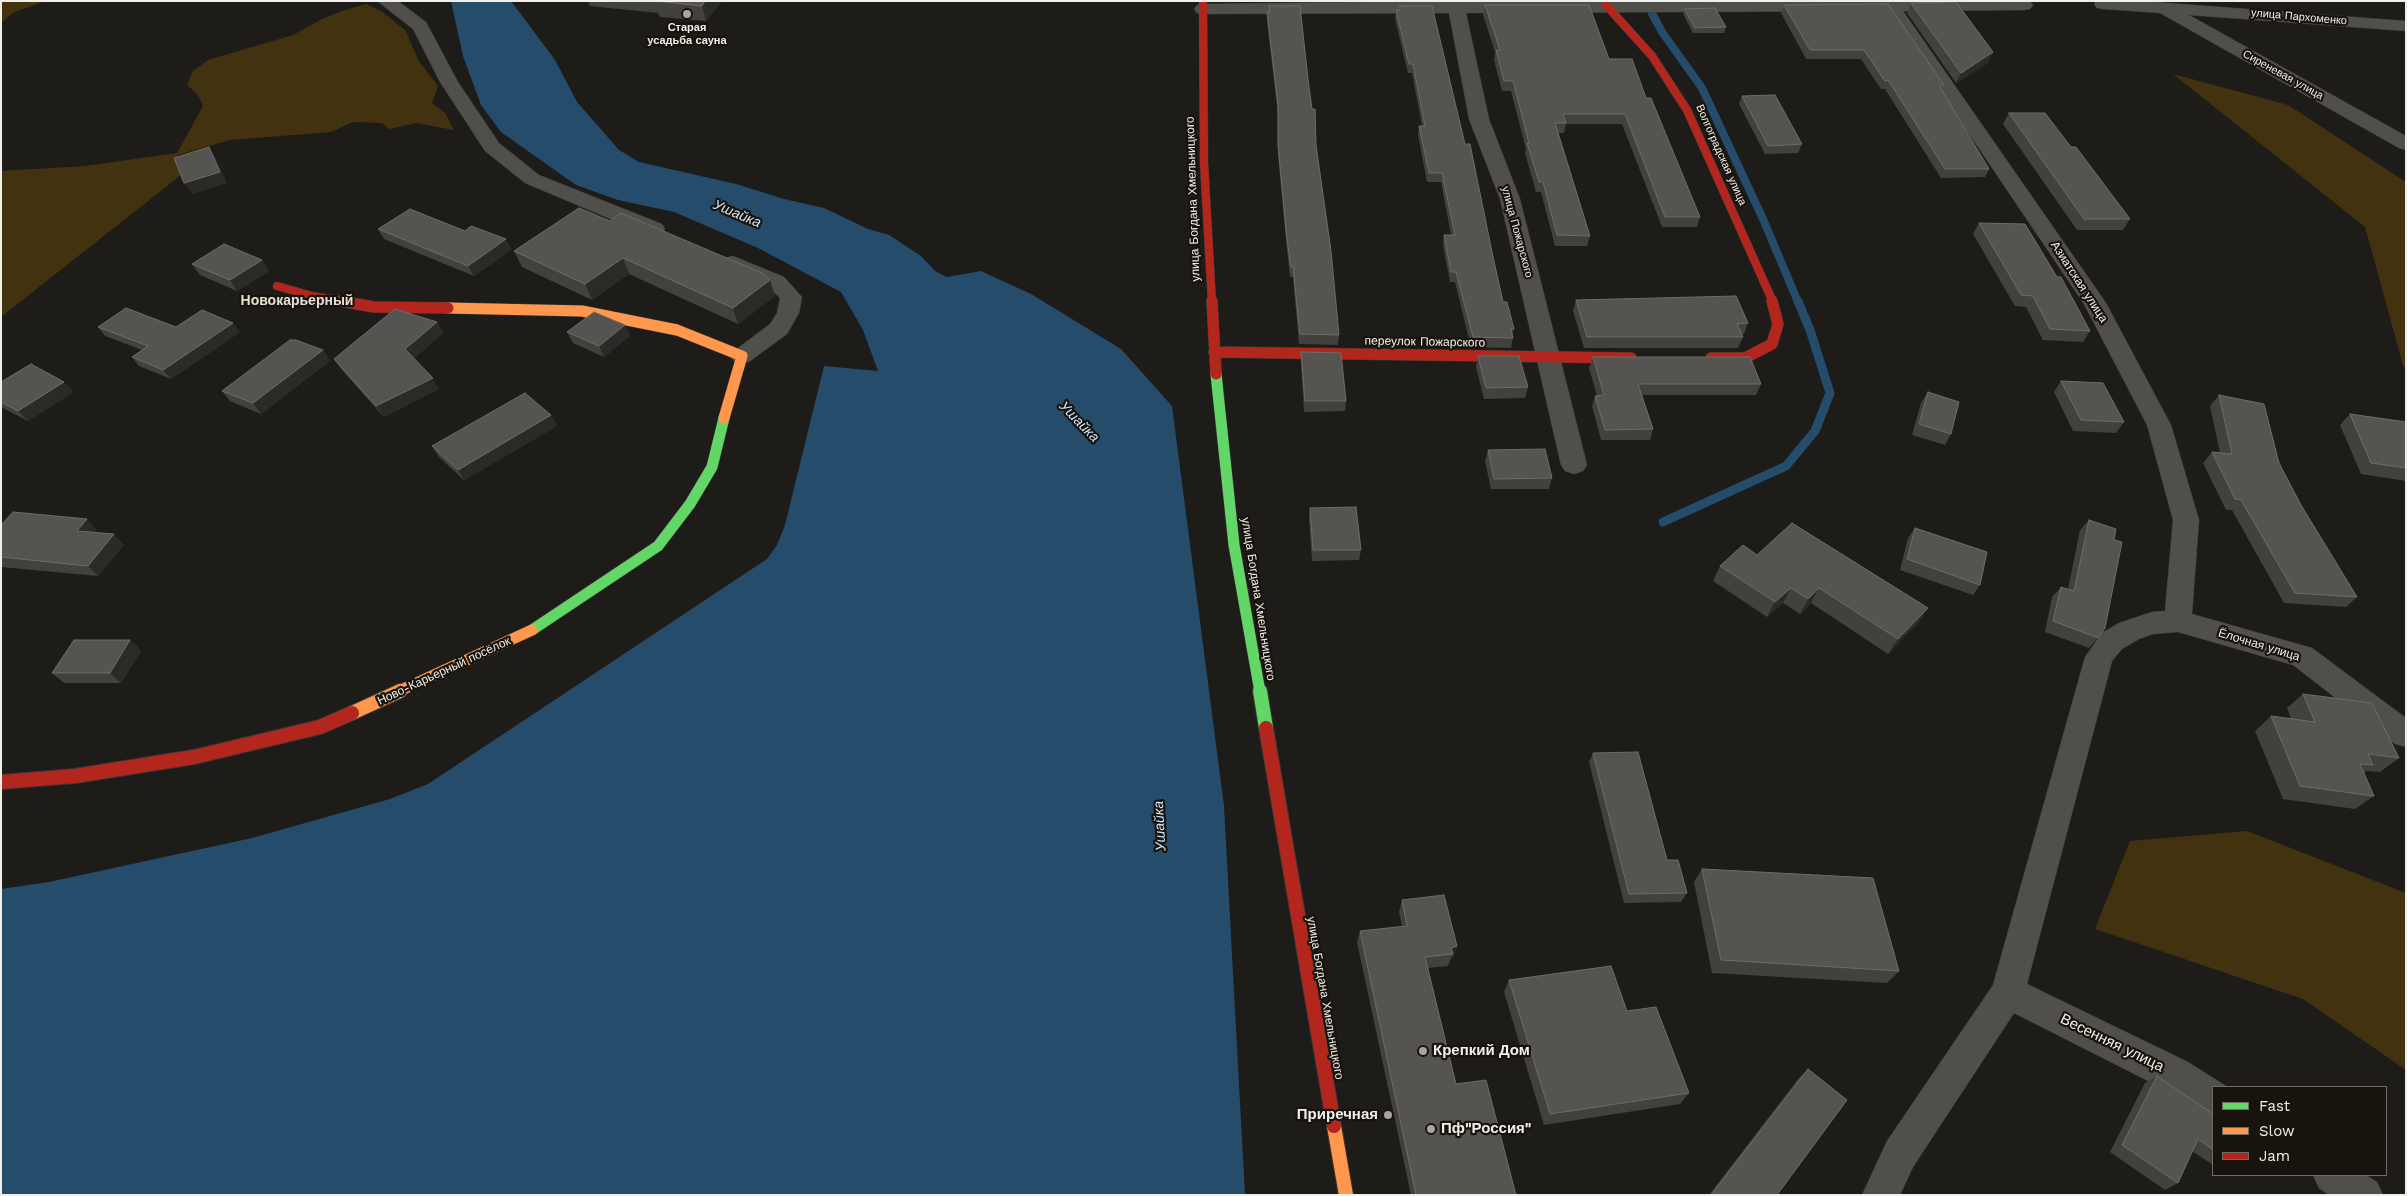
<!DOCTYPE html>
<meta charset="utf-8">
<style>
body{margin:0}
#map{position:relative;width:2407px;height:1196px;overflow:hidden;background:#1e1c19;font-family:"Work Sans",sans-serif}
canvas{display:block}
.frame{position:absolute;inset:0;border:2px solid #f1efea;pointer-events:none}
.legend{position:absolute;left:2212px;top:1086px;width:175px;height:90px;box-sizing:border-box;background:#18140d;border:1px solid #6f6c65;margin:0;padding:6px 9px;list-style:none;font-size:15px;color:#f1efea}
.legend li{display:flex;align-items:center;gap:10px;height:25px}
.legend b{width:25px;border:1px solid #6f6c65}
</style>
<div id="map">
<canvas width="2407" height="1196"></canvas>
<div class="frame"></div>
<ul class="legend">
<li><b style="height:6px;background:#63d668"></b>Fast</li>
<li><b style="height:6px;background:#ff974d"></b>Slow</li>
<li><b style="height:6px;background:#b3261e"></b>Jam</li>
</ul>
</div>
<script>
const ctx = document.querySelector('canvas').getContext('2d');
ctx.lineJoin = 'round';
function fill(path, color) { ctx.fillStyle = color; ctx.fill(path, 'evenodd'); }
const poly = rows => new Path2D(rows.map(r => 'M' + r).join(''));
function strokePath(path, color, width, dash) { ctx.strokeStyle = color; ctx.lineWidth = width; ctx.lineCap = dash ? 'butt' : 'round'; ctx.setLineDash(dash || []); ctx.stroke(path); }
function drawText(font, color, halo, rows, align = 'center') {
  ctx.font = font + ' "Work Sans",sans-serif'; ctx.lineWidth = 4.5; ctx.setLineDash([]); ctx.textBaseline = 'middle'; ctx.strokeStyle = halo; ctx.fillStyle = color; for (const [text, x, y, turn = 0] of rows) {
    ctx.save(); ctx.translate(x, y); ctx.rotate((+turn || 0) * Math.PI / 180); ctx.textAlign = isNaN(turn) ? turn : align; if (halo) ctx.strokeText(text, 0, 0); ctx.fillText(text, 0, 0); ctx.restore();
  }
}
fill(poly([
 [1,1,46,1,14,12,1,23],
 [366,4,381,11,406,31,418,60,438,86,432,103,445,113,454,130,416,123,389,129,382,123,353,122,331,132,230,140,178,155,181,175,1,317,1,171,85,166,177,153,203,106,198,95,187,85,193,71,208,60,293,35,322,19,342,11],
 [2173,74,2288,105,2406,182,2406,369,2403,365,2365,227],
 [2247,831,2406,893,2406,1070,2303,999,2095,929,2130,841]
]), '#433210');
fill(poly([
 [451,1,511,1,555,60,577,102,619,150,639,162,736,184,784,199,824,208,868,229,889,235,921,256,935,271,947,277,981,271,1031,294,1121,349,1172,406,1224,806,1245,1195,1,1195,1,889,49,882,252,838,390,799,428,784,767,559,777,545,785,525,824,366,878,371,863,330,841,292,758,248,674,212,618,200,576,185,501,132,481,105,463,56]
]), '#264c6b');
strokePath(poly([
 [1646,2,1662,32,1702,88,1763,219,1798,302]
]), '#264c6b', 8);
strokePath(poly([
 [1663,522,1786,466,1815,431,1830,393,1810,330,1798,301]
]), '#264c6b', 9);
const street = poly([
 [377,1,398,1,426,22,458,82,499,143,539,175,662,224,665,229,662,234,654,235,646,234,525,183,485,151,440,82,413,29,377,1],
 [1446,1,2030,1,2033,5,2030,9,2024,10,1903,11,2106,303,2171,425,2199,520,2192,614,2312,648,2406,718,2406,747,2395,744,2293,665,2178,632,2153,634,2139,639,2122,649,2112,661,2027,984,2188,1062,2226,1086,2213,1087,2213,1117,2200,1112,2162,1088,2014,1013,1913,1167,1900,1195,1862,1195,1887,1141,1993,985,2085,657,2102,633,2119,623,2152,612,2165,611,2173,520,2147,425,2084,304,1886,11,1466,13,1489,119,1520,199,1587,465,1583,471,1574,474,1565,471,1561,465,1500,199,1469,119,1449,13,1203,14,1197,13,1194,9,1197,5,1203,4,1446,1],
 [2096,1,2141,1,2406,21,2406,31,2189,15,2406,136,2406,150,2399,148,2160,13,2103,9,2097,8,2094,4,2096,1],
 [733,256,784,277,802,297,799,313,787,334,750,361,742,364,734,361,730,356,734,351,770,324,777,313,780,298,768,287,725,268,722,263,725,258,733,256],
 [2313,1175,2366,1175,2377,1182,2383,1195,2329,1195,2319,1188,2313,1175]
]);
const fastFar1 = poly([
 [1216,374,1234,545,1260,692],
 [532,630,658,546,690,504,712,467,724,418]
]);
const fast = poly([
 [1260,691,1266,728]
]);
const slowFar1 = poly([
 [448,308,582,311,677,330,742,356,724,418],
 [397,692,532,630]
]);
const slow = poly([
 [352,713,400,691],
 [1334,1126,1346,1195]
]);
const jamFar2 = poly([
 [1203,1,1204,163,1212,302],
 [1606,5,1652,56,1687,110,1773,302],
 [277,286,312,296,347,302]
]);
const jamFar1 = poly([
 [340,301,374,307,448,308],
 [1212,301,1216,374],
 [1214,352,1631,358],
 [1711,358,1745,358,1772,344,1778,324,1772,301]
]);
const jam = poly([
 [1266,728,1334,1126],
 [1,782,75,776,194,757,320,727,352,713]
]);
strokePath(street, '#3a3836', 1);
strokePath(fastFar1, '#3a3836', 12);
strokePath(fast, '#3a3836', 16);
strokePath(slowFar1, '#3a3836', 12);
strokePath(slow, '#3a3836', 16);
strokePath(jamFar2, '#3a3836', 9);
strokePath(jamFar1, '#3a3836', 12);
strokePath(jam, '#3a3836', 16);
fill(street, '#514f4c');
strokePath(fastFar1, '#63d668', 11);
strokePath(fast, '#63d668', 14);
strokePath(slowFar1, '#ff974d', 11);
strokePath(slow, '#ff974d', 14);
strokePath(jamFar2, '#b3261e', 8);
strokePath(jamFar1, '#b3261e', 11);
strokePath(jam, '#b3261e', 14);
fill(poly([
 [588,1,722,1,706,21,660,17,658,13,590,6],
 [1911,3,1993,52,1988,63,1956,83,1907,13],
 [1485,5,1609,59,1646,98,1700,217,1697,227,1662,227,1622,124,1566,124,1564,133,1558,133,1590,236,1587,246,1555,246,1541,192,1536,192,1525,153,1526,149,1511,91,1502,91,1494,60,1495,52,1483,15],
 [1784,5,1944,85,1941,90,1989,169,1985,177,1941,178,1885,89,1881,89,1861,59,1806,59,1781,13],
 [1269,6,1308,79,1339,335,1338,345,1299,344,1293,277,1290,277,1287,250,1278,155,1278,115,1267,21,1267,12,1269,12],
 [1400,6,1465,144,1492,252,1503,302,1514,329,1512,334,1513,338,1511,348,1471,347,1455,282,1450,282,1443,245,1444,235,1451,235,1441,182,1427,182,1418,135,1419,126,1422,126,1412,73,1408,73,1395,19,1396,10,1399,10],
 [1684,9,1726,27,1724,33,1693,33,1683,14],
 [1742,96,1802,144,1798,153,1765,154,1739,104],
 [2009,113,2071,147,2130,219,2123,230,2077,230,2003,124],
 [610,221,770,280,775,296,738,324,629,274,592,300,522,267,514,251],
 [1979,223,2090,331,2083,342,2043,340,2026,307,2015,306,1973,234],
 [378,229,465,231,506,239,511,250,474,276,384,239],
 [262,260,269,271,237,291,200,275,192,264],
 [1576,300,1748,323,1744,334,1741,334,1743,337,1738,348,1584,348,1573,311],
 [437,322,443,333,414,358,439,389,384,417,341,369,334,359],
 [625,325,630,336,604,357,573,343,567,332],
 [98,327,176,327,240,332,171,379,139,366,132,357,142,350,105,336],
 [323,350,330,361,261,414,230,401,222,391],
 [1301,352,1346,401,1345,411,1304,412,1301,363],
 [1478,356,1528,387,1525,398,1484,399,1476,367],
 [1593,357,1761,384,1756,395,1642,395,1653,429,1650,440,1601,440,1592,406,1595,396,1597,396,1589,368],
 [2061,381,2124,422,2116,433,2073,431,2054,392],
 [1,382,74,392,28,421,1,407],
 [1928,392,1951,434,1945,445,1912,435,1921,403],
 [2219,395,2279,463,2301,505,2357,597,2346,607,2284,603,2232,510,2226,510,2203,463,2212,452,2220,453,2210,406],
 [2350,414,2406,422,2406,481,2361,474,2340,425],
 [551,415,557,426,464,480,439,457,432,446],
 [1488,450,1552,478,1549,489,1491,489,1485,461],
 [1310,508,1361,550,1359,560,1312,561,1309,518],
 [2089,520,2098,638,2089,648,2045,632,2052,597,2061,587,2068,589,2080,530],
 [1,525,97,530,95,532,124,545,98,576,1,567],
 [1915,528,1980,585,1973,595,1900,570,1908,538],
 [1757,555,1928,608,1918,623,1888,654,1811,603,1800,614,1783,603,1767,617,1713,581,1720,566],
 [130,640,141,651,121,683,64,683,52,673],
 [2303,694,2399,758,2380,772,2366,771,2364,773,2374,796,2355,809,2283,799,2255,731,2271,716,2291,719,2287,708],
 [1593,753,1667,860,1687,893,1681,902,1624,903,1589,762],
 [1702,869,1899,971,1887,983,1712,973,1694,882],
 [1402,900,1457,946,1453,958,1451,958,1448,966,1427,968,1456,1084,1516,1195,1411,1195,1357,942,1360,931,1402,926,1399,912],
 [1509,980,1627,1011,1689,1093,1680,1104,1544,1125,1504,992],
 [1808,1069,1777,1195,1709,1195,1798,1079],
 [2157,1076,2213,1114,2213,1165,2192,1151,2178,1183,2165,1190,2110,1152,2145,1083]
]), '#43413e');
fill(poly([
 [705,1,722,1,706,21,702,6],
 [1993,52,1988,63,1956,83,1961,73],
 [209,147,216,158,227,183,192,194,184,183],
 [506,239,511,250,474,276,468,266],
 [623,258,629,274,592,300,585,284],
 [262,260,269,271,237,291,230,280],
 [770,280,775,296,738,324,733,308],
 [437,322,443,333,411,360,405,349],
 [233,323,240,332,171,379,163,370],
 [625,325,630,336,604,357,599,346],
 [323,350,330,361,261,414,253,403],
 [433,378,439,389,384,417,376,406],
 [64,382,74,392,28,421,18,411],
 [551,415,557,426,464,480,458,470],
 [87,519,97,530,87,541,77,531],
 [114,534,124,545,98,576,88,566],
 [1791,588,1783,603,1767,617,1775,602],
 [1819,588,1811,603,1800,614,1808,599],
 [1928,608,1918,623,1888,654,1898,639],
 [130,640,141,651,121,683,110,673],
 [1457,946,1453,958,1451,958,1453,954,1451,948]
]), '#2c2a27');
const building = poly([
 [655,1,705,1,702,6,655,1],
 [1956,2,1993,52,1961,73,1911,3,1956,2],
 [1888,4,1944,85,1940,87,1989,169,1945,169,1888,80,1885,81,1864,50,1810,50,1784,5,1888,4],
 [1485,5,1589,5,1609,59,1632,59,1646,98,1651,98,1700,217,1665,217,1625,114,1563,114,1566,123,1555,123,1590,236,1557,235,1543,182,1539,182,1527,143,1529,143,1513,81,1504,81,1496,50,1500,50,1485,5],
 [1269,6,1300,6,1308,79,1312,109,1315,109,1316,145,1331,251,1339,335,1300,334,1293,267,1291,267,1287,240,1278,145,1278,105,1267,12,1270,12,1269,6],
 [1400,6,1432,6,1465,144,1470,144,1492,252,1503,302,1507,302,1514,329,1511,329,1513,338,1473,337,1456,272,1451,272,1444,235,1455,235,1442,173,1429,173,1419,126,1425,126,1413,64,1409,64,1396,10,1400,10,1400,6],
 [1715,8,1726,27,1695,28,1684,9,1715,8],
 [1775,95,1802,144,1768,146,1742,96,1775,95],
 [2009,113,2045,113,2071,147,2076,147,2130,219,2084,219,2009,113],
 [209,147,220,172,184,183,174,158,209,147],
 [579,208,610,221,621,213,762,273,770,280,733,308,623,258,585,284,514,251,579,208],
 [410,209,465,231,471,226,506,239,468,266,378,229,410,209],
 [1979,223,2025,224,2057,277,2061,277,2090,331,2050,329,2033,296,2021,295,1979,223],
 [224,244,262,260,230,280,192,264,224,244],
 [1736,296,1748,323,1737,324,1743,337,1587,337,1576,300,1736,296],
 [126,308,176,327,202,310,233,323,163,370,132,357,148,346,98,327,126,308],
 [395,309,437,322,405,349,433,378,376,406,334,359,395,309],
 [594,312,625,325,599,346,567,332,594,312],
 [290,340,296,340,323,350,253,403,222,391,290,340],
 [1301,352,1341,353,1346,401,1305,401,1301,352],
 [1478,356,1519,356,1528,387,1486,388,1478,356],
 [1593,357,1750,357,1761,384,1638,384,1653,429,1605,430,1595,396,1604,395,1593,357],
 [31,364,64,382,18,411,1,402,1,382,31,364],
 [2061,381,2103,383,2124,422,2081,420,2061,381],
 [1928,392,1959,402,1951,434,1919,424,1928,392],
 [525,393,551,415,458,470,432,446,525,393],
 [2219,395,2264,404,2279,463,2301,505,2357,597,2295,593,2241,500,2235,499,2212,452,2232,454,2219,395],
 [2350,414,2406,422,2406,468,2371,463,2350,414],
 [1545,449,1552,478,1494,479,1488,450,1545,449],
 [1356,507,1361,550,1313,550,1310,508,1356,507],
 [13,512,87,519,77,531,114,534,88,566,1,557,1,525,13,512],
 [2089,520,2116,529,2114,540,2122,542,2105,628,2098,638,2053,621,2061,587,2074,591,2089,520],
 [1792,523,1928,608,1898,639,1819,588,1808,599,1791,588,1775,602,1720,566,1743,545,1757,555,1792,523],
 [1915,528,1987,552,1980,585,1907,559,1915,528],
 [74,640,130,640,110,673,52,673,74,640],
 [2303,694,2372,703,2399,758,2368,754,2373,765,2360,764,2374,796,2300,786,2271,716,2315,722,2303,694],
 [1638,752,1667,860,1678,860,1687,893,1629,894,1593,753,1638,752],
 [1702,869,1873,878,1899,971,1721,960,1702,869],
 [1444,895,1457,946,1451,948,1453,954,1425,957,1456,1084,1486,1080,1516,1195,1416,1195,1360,931,1407,926,1402,900,1444,895],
 [1611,966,1627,1011,1656,1007,1689,1093,1550,1114,1509,980,1611,966],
 [1808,1069,1847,1100,1777,1195,1711,1195,1808,1069],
 [2157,1076,2213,1114,2213,1150,2198,1139,2178,1183,2122,1145,2157,1076]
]);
fill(building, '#565450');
strokePath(building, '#6e6c68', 1);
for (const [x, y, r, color] of [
 [687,14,5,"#a7a5a1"],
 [1423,1051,5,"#a7a5a1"],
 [1388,1115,5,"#a7a5a1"],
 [1431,1129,5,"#a7a5a1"]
]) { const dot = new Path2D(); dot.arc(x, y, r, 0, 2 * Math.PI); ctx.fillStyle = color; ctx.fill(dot); strokePath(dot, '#18140d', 2); }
drawText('11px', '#f1efea', '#18140d', [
 ["улица Пархоменко",2299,17,5],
 ["Сиреневая улица",2283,75,29],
 ["Волгоградская улица",1721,155,66],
 ["улица Пожарского",1517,232,75]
]);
drawText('bold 11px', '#f1efea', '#18140d', [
 ["Старая",687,28],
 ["усадьба сауна",687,41]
]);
drawText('12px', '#f1efea', '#18140d', [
 ["улица Богдана Хмельницкого",1193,199,-92],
 ["Азиатская улица",2079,282,57],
 ["переулок Пожарского",1425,342,1],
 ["улица Богдана Хмельницкого",1258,599,81],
 ["Ёлочная улица",2259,645,17],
 ["Ново-Карьерный посёлок",444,671,-25],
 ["улица Богдана Хмельницкого",1325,998,80]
]);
drawText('italic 14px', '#cee7fe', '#18140d', [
 ["Ушайка",737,214,23],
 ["Ушайка",1079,422,46],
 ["Ушайка",1160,826,-93]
]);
drawText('bold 14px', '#e5dfd5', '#18140d', [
 ["Новокарьерный",297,301]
]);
drawText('15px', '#f1efea', '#18140d', [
 ["Весенняя улица",2112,1043,26]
]);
drawText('bold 15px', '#f1efea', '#18140d', [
 ["Крепкий Дом",1433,1051],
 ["Приречная",1378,1115,"right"],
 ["Пф\"Россия\"",1441,1129]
], 'left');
</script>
